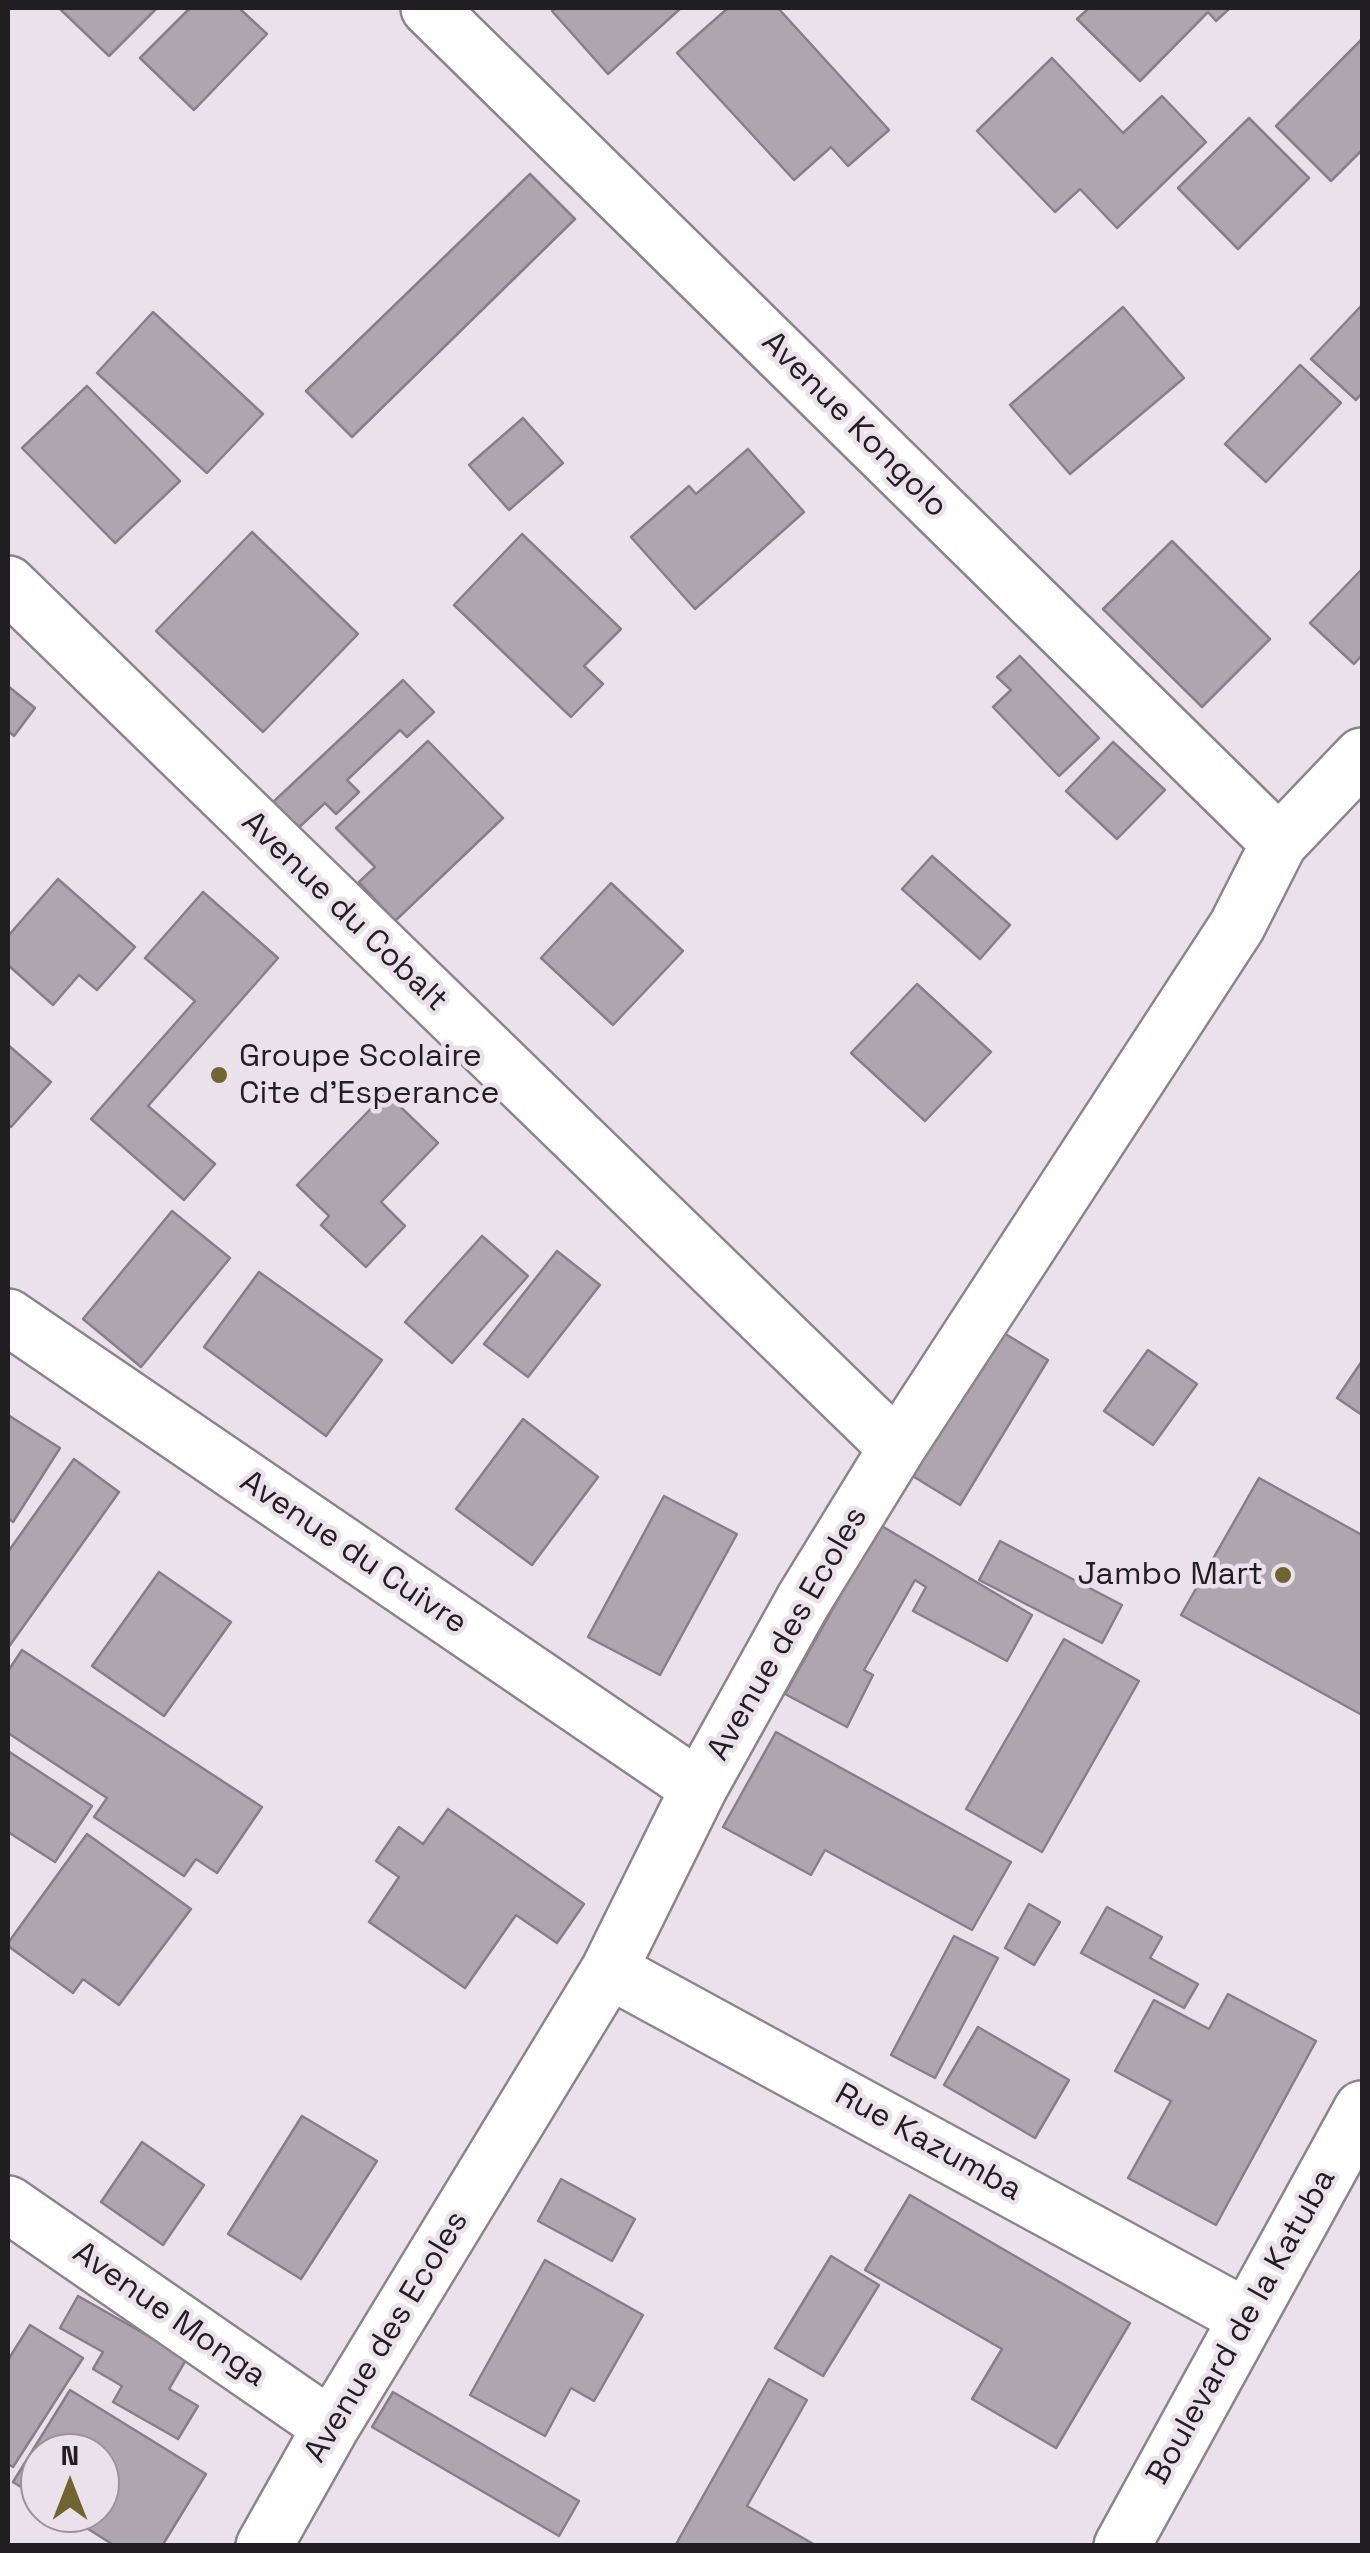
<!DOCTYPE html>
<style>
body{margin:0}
#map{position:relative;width:1370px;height:2553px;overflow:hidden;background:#ebe1eb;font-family:"Space Grotesk",sans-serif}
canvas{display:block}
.frame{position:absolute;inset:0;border:10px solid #211e21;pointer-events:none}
.north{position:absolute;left:20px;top:2433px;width:100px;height:100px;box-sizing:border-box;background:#ebe1eb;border:2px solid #9a939a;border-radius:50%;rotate:0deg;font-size:28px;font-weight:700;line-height:40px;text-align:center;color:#211e21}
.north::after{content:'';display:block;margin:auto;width:35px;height:45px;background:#706532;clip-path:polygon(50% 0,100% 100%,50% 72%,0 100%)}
</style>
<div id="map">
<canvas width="1370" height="2553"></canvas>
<div class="frame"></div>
<div class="north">N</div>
</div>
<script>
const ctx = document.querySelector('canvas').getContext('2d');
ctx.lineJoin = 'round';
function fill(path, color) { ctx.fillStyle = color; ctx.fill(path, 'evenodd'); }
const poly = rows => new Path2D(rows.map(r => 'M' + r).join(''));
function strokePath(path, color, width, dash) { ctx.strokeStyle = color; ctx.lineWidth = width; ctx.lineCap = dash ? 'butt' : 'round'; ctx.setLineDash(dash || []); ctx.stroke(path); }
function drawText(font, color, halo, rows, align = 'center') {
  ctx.font = font + ' "Space Grotesk",sans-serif'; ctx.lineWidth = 9; ctx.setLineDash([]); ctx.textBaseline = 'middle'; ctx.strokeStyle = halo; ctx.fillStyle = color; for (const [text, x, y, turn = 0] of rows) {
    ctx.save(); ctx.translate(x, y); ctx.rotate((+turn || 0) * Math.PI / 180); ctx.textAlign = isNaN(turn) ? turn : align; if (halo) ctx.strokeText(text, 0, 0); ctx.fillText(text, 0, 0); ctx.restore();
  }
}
const building = poly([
 [59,8,157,8,109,56,59,8],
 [190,8,239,8,267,34,194,110,140,58,190,8],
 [556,8,681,8,608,74,552,11,556,8],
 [728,8,778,8,889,130,848,166,831,147,794,180,677,53,728,8],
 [1089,8,1230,8,1216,21,1208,12,1140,81,1077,19,1089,8],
 [1362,39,1362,150,1331,181,1276,126,1362,39],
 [1052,58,1123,133,1162,96,1206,142,1117,228,1080,189,1055,212,977,131,1052,58],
 [1249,118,1309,178,1238,249,1178,188,1249,118],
 [530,174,575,219,352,437,306,391,530,174],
 [1362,305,1362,393,1356,400,1311,359,1362,305],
 [1123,307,1184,378,1070,474,1010,405,1123,307],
 [153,312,263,414,207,473,97,373,153,312],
 [1300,365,1341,403,1266,482,1225,444,1300,365],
 [87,386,180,481,115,543,22,448,87,386],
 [523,418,563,463,509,510,469,465,523,418],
 [748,449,804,512,695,609,631,537,689,486,696,494,748,449],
 [252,532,358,634,263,732,156,631,252,532],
 [522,534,621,629,584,666,603,684,571,717,454,605,522,534],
 [1172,541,1270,639,1202,707,1103,609,1172,541],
 [1362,569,1362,655,1354,664,1310,623,1362,569],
 [1020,656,1099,738,1059,776,993,707,1011,690,997,677,1020,656],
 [403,680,434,712,407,737,400,730,347,780,359,792,336,814,325,803,294,832,270,805,403,680],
 [8,686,35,708,14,736,8,731,8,686],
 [428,741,503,818,395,921,359,882,375,867,336,828,428,741],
 [1113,742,1165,790,1117,839,1066,791,1113,742],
 [932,856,1010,925,980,959,902,889,932,856],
 [58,879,135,947,97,990,79,975,53,1005,8,965,8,936,58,879],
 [611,883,683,951,613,1025,541,958,611,883],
 [203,892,278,958,148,1106,215,1164,184,1200,91,1119,195,1001,145,958,203,892],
 [917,984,991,1052,925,1121,851,1053,917,984],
 [8,1045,51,1082,11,1127,8,1125,8,1045],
 [386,1093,438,1143,381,1202,405,1226,366,1267,321,1225,329,1216,297,1185,386,1093],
 [172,1211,230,1258,141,1367,83,1319,172,1211],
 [482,1236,528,1276,452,1363,405,1322,482,1236],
 [557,1251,600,1285,528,1377,484,1344,557,1251],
 [259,1272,382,1360,326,1436,204,1347,259,1272],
 [999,1330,1048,1360,960,1505,911,1475,999,1330],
 [1148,1350,1197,1384,1153,1445,1104,1411,1148,1350],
 [1362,1361,1362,1415,1337,1398,1362,1361],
 [8,1415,60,1448,13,1522,8,1518,8,1415],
 [523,1419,598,1477,532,1565,456,1509,523,1419],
 [74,1459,119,1492,8,1648,8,1552,74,1459],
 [1259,1478,1362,1535,1362,1715,1181,1615,1259,1478],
 [664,1496,737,1534,660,1675,588,1637,664,1496],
 [880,1525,1032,1615,1007,1661,913,1611,926,1587,915,1580,864,1670,873,1675,847,1727,785,1694,880,1525],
 [1000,1541,1122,1605,1102,1643,979,1580,1000,1541],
 [159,1572,231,1622,164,1716,92,1666,159,1572],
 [1064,1639,1139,1681,1042,1852,966,1809,1064,1639],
 [22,1650,262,1807,217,1873,196,1859,184,1876,94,1817,107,1798,8,1733,8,1671,22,1650],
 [776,1732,1011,1862,972,1930,825,1850,811,1875,723,1827,776,1732],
 [8,1751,92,1806,55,1862,8,1832,8,1751],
 [448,1809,584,1904,557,1943,516,1915,465,1988,369,1922,399,1877,376,1861,399,1827,423,1844,448,1809],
 [87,1834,191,1909,119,2005,83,1979,73,1993,8,1946,8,1943,87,1834],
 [1029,1904,1060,1922,1034,1965,1005,1948,1029,1904],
 [1107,1907,1162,1937,1150,1958,1198,1984,1184,2008,1081,1953,1107,1907],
 [954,1936,998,1958,935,2078,891,2055,954,1936],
 [1228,1994,1316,2041,1216,2225,1128,2178,1171,2101,1115,2071,1154,2000,1209,2029,1228,1994],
 [978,2027,1069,2080,1035,2138,944,2085,978,2027],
 [302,2116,377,2161,301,2279,228,2234,302,2116],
 [142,2142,204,2185,163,2245,101,2202,142,2142],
 [561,2179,635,2219,612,2261,538,2221,561,2179],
 [910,2195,1130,2323,1056,2448,972,2399,1002,2349,865,2270,910,2195],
 [831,2256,879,2285,823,2376,775,2348,831,2256],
 [545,2260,643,2315,594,2401,571,2388,545,2436,470,2395,545,2260],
 [78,2296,187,2358,169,2389,198,2406,178,2439,113,2402,122,2386,93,2369,103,2352,60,2328,78,2296],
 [30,2325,83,2358,13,2467,8,2464,8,2360,30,2325],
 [769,2379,807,2400,747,2506,817,2546,675,2546,769,2379],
 [70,2390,206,2474,162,2546,115,2546,63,2513,100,2513,100,2453,40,2453,40,2499,13,2482,70,2390],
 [393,2392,579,2501,559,2536,372,2427,393,2392]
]);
fill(building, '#afa5af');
strokePath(building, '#877e88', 2.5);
const minor = poly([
 [429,8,1279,843],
 [8,584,897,1448],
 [8,1317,699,1788],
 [609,1970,1246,2317],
 [8,2204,331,2427],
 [264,2546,331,2427,609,1970,699,1788,803,1601,897,1448,1237,926,1279,843,1362,756],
 [1122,2546,1362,2109]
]);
strokePath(minor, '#8c838d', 60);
strokePath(minor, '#fff', 55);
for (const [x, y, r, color] of [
 [219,1075,10,"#706532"],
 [1283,1575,10,"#706532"]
]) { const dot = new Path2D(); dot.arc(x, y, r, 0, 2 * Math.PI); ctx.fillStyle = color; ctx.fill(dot); strokePath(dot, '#ebe1eb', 4); }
drawText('32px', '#211e21', '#ebe1eb', [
 ["Avenue Kongolo",854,425,45],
 ["Avenue du Cobalt",344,912,44],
 ["Avenue du Cuivre",353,1553,34],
 ["Avenue des Ecoles",788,1634,-60],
 ["Rue Kazumba",928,2143,29],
 ["Avenue Monga",169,2315,35],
 ["Boulevard de la Katuba",1242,2327,-61],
 ["Avenue des Ecoles",387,2337,-59]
]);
drawText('32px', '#211e21', '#ebe1eb', [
 ["Groupe Scolaire",239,1057],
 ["Cite d'Esperance",239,1094],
 ["Jambo Mart",1263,1575,"right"]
], 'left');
</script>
